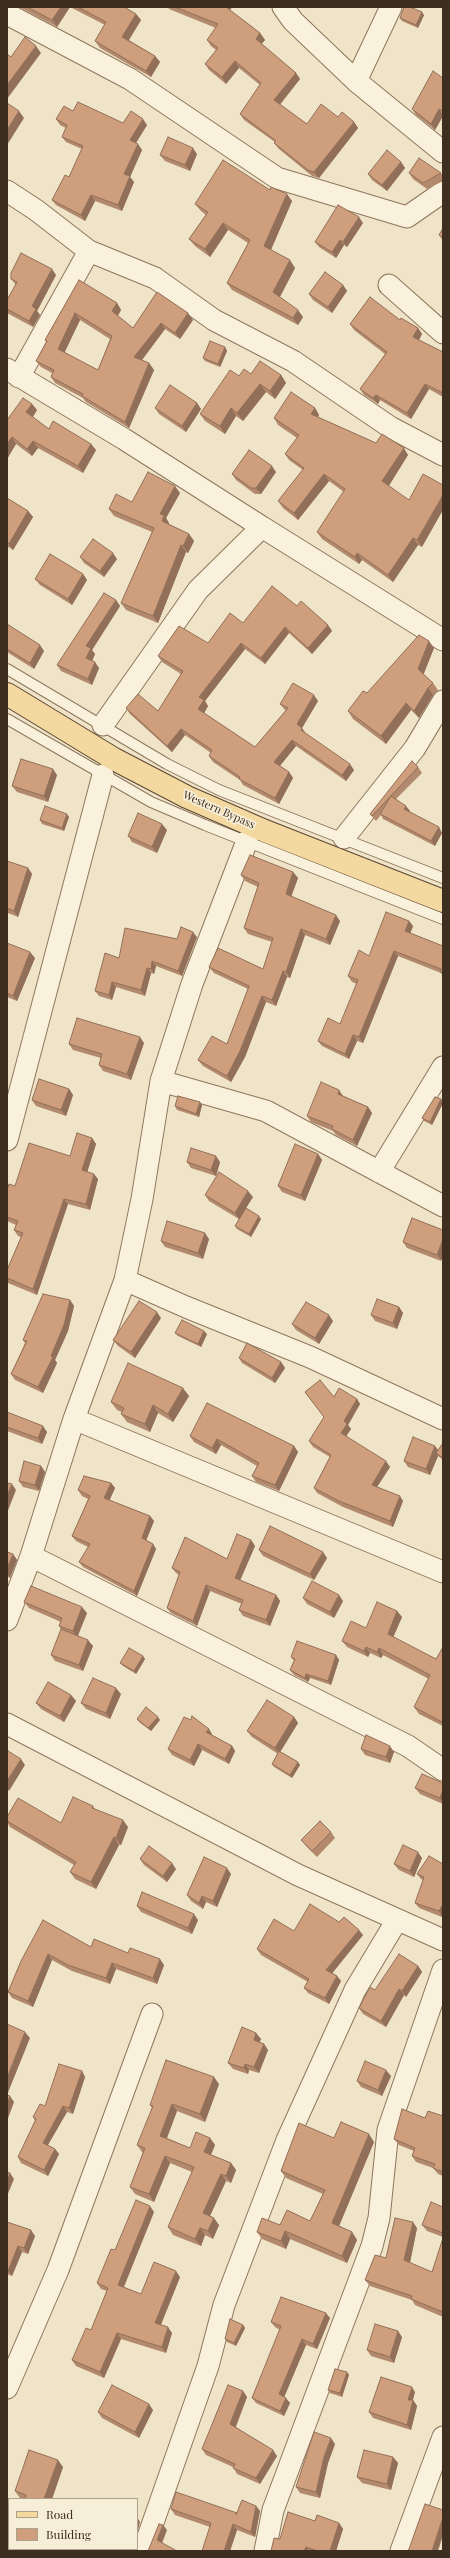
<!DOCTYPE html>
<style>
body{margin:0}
#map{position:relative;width:450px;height:2558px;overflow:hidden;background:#f0e4c8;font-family:"Playfair Display",serif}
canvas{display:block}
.frame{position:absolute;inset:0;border:8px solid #3d2e20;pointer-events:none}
.legend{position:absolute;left:8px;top:2498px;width:130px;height:52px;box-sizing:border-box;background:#f7eed8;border:1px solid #ada18e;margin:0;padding:5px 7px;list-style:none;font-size:12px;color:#3d2e20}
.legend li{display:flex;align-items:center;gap:8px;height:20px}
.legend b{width:20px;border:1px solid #ada18e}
</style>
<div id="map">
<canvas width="450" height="2558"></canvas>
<div class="frame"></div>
<ul class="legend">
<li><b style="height:5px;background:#f3d9a0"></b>Road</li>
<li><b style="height:11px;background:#cf9f7d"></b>Building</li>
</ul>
</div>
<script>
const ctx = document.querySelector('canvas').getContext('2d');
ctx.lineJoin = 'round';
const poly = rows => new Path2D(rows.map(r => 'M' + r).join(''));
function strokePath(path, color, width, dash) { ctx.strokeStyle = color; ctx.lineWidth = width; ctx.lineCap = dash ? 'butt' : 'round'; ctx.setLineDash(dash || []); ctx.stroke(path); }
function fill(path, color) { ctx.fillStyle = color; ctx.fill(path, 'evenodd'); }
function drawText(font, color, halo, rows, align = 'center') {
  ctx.font = font + ' "Playfair Display",serif'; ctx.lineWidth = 3.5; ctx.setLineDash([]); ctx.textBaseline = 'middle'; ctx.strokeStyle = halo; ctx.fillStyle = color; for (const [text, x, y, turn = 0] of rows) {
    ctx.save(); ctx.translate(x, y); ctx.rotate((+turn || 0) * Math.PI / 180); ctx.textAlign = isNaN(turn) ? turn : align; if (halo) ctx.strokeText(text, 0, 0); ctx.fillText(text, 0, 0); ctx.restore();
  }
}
const lane = poly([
 [7,669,167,764,219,790,443,878],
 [7,719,151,802,205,825,443,919]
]);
const street = poly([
 [283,7,293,21,356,81,443,152],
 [7,14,130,79,277,178,407,217,443,192],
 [356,81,391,7],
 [7,191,36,210,89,251,155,278,214,320,293,361,390,427,443,455],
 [389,285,443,333],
 [7,369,124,439,262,527],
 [19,377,89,251],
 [103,725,198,590,262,527,443,640],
 [344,838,415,748,443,701],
 [247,841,192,984,161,1081,142,1199,125,1280,186,1307,310,1357,443,1419],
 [161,1081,266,1111,443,1206],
 [7,1140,103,775],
 [379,1172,443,1067],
 [74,1419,443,1572],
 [31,1556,408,1746,443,1770],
 [7,1620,31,1556,74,1419,125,1280],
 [7,1724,298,1875,443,1940],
 [7,2388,58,2270,152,2014],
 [143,2551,208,2366,224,2305,287,2140,355,1990,397,1920],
 [265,2551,273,2510,372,2246,379,2218,388,2130,443,1970],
 [401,2551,443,2437]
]);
const primary = poly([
 [7,694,114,759,187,797,265,831,443,901]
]);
strokePath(lane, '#8d765c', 12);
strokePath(street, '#8d765c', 23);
strokePath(primary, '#5b4430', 24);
strokePath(lane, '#faf1dc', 10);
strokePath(street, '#faf1dc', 21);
strokePath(primary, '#f3d9a0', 22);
fill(poly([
 [19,7,124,7,136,14,141,20,129,40,155,56,160,62,151,77,100,48,95,41,105,25,70,7,57,27],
 [168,7,232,7,230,10,260,33,265,40,261,44,296,73,300,79,280,105,307,124,338,117,354,122,358,128,319,178,312,176,279,149,274,143,275,142,244,120,240,114,260,85,239,68,226,84,209,70,205,64,216,50,211,46,207,40,216,28,169,9],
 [424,15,418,28,402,21,400,18],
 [443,78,443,116,435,130,416,115,412,109],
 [73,111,123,123,147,125,136,143,142,150,130,177,134,182,122,211,95,201,85,221,56,205,52,200,69,177,82,149,66,142,62,137,66,128,60,125,56,119],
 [197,154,190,171,165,161,160,155],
 [401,162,405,168,387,191,372,180,368,174],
 [409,173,441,173,443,176,443,181,427,189,413,179],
 [270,190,292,201,271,250,295,268,280,297,303,317,298,325,232,290,227,283,248,243,228,230,210,257,195,246,189,239,206,215,201,211,195,204],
 [363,223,347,247,344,245,336,258,319,247,315,242],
 [443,228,443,241,439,235],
 [56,275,37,311,40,315,33,327,7,313,7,300,16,285,11,279],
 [79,280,117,303,121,310,118,316,133,328,157,292,193,320,180,339,165,329,142,360,149,363,154,370,129,428,86,402,83,398,55,383,51,377,52,373,41,367,36,361,46,342,45,340],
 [80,320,110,339,98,370,64,352],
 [343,285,347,291,332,313,313,300,309,294],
 [400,320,418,328,422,334,419,340,443,352,443,397,429,389,411,419,380,400,378,404,364,395,360,389,385,354,354,330,350,324],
 [225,347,227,351,220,367,205,361,203,358],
 [251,374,281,375,286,383,275,399,266,392,243,421,236,416,225,434,205,421,200,414,239,376],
 [197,403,201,409,186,432,159,414,155,408],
 [32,404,37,410,33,417,49,429,91,444,96,450,83,473,38,448,32,456,16,444,7,459,7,420],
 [315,408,319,415,318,417,376,443,408,455,389,486,422,547,418,545,393,582,362,560,359,564,322,539,317,532,344,492,329,481,298,520,283,508,278,501,303,470,289,460,285,454,297,438,278,425,274,418],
 [276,472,261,494,255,494,236,480,232,474],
 [180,493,166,518,169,523,168,524,189,534,194,541,188,553,186,552,158,623,126,610,121,603,152,532,114,516,109,509,132,502],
 [7,498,28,511,33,517,13,550,7,546],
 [80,557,117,559,104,577,84,563],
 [83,574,87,580,72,605,40,585,35,579],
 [116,600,120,606,92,650,95,654,92,661,99,668,92,685,61,671,57,665],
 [297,606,328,625,332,631,312,654,289,633,265,664,245,649,205,701,208,706,204,713,255,747,286,710,285,710,280,704,318,701,302,728,306,734,354,770,346,781,296,746,280,766,289,772,293,778,279,804,243,785,240,780,213,762,209,756,211,753,185,735,172,752,130,714,126,708,158,711,181,674,162,662,158,656,208,643,243,623],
 [7,624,44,651,34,669,7,652],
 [434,648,423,674,433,683,438,690,433,695,419,718,411,710,386,744,353,719,348,711,367,693],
 [418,767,422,773,396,799,410,811,409,812,442,833,435,846,383,819,381,815,376,821,370,814],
 [57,775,48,802,17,792,12,786],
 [69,817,64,831,42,824,40,820],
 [167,830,157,853,132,842,128,836],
 [7,861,28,868,32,874,18,917,8,913,7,916],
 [293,872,298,878,291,896,340,921,330,945,305,935,290,978,287,977,276,1006,266,1002,245,1057,231,1082,203,1066,198,1060,227,1044,248,989,214,973,209,967,263,969,272,942,248,934,244,928,258,887,245,881,241,875],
 [409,921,413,926,410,933,443,946,443,976,441,973,398,956,363,1043,357,1041,349,1059,322,1046,318,1041,340,1024,357,984,352,982,348,976],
 [197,937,182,976,156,966,154,974,151,973,145,996,116,987,112,1000,99,996,95,991,119,958,177,939],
 [7,943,35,958,17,1001,7,997],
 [144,1043,131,1080,103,1071,99,1065,101,1058,73,1050,69,1044],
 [69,1089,73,1095,66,1116,36,1106,32,1100],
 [343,1096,368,1107,372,1113,357,1146,336,1135,333,1131,311,1122,307,1116],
 [441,1099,443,1103,432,1125,424,1121,422,1118],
 [202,1105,199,1117,177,1110,175,1106],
 [92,1138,96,1144,87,1172,98,1179,90,1210,68,1204,37,1295,8,1283,7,1281,7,1270,21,1237,18,1236,14,1230,16,1225,7,1221,7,1190,15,1186,70,1156],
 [318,1154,322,1160,305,1201,282,1192,278,1186],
 [187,1162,220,1162,216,1176,191,1168],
 [205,1195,253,1197,246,1208,261,1219,251,1237,237,1229,235,1226,239,1219,209,1201],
 [412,1218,441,1261,407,1248,403,1242],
 [209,1239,203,1259,165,1247,161,1241],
 [70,1300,74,1306,68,1331,55,1360,57,1363,43,1393,15,1380,11,1374,25,1343,23,1340],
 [399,1307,403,1313,397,1329,375,1321,371,1315],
 [161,1318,135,1358,118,1346,113,1340],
 [333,1321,319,1344,296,1330,292,1324],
 [175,1333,207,1334,201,1347,178,1336],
 [239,1358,281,1362,285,1368,275,1383,242,1363],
 [305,1392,334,1397,357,1399,360,1404,348,1425,351,1429,346,1436,390,1467,377,1487,403,1501,393,1527,343,1507,317,1493,314,1488,330,1457,313,1447,309,1441,324,1417],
 [189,1396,173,1422,158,1413,150,1432,127,1422,121,1414,122,1412,117,1410,111,1402],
 [7,1412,47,1432,42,1444,7,1431],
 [190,1436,294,1446,298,1452,279,1491,256,1482,252,1476,257,1466,221,1445,216,1454,194,1442],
 [443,1443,443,1460,438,1456,430,1475,408,1467,404,1461,435,1446,438,1450],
 [41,1466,45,1472,39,1491,23,1487,19,1481],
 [111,1483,115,1488,109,1500,150,1516,154,1521,146,1541,153,1544,156,1549,137,1596,83,1567,79,1562,88,1547,76,1541,72,1536,88,1499,82,1496,78,1490],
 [251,1540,255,1546,240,1580,276,1595,280,1601,270,1626,243,1616,239,1610,242,1604,210,1591,197,1626,171,1613,167,1608,179,1575,176,1573,172,1568,227,1559],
 [259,1550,327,1558,314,1580,263,1556],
 [7,1552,13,1554,17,1560,10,1578,7,1576],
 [303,1598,343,1601,334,1618,307,1604],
 [24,1602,87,1613,78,1636,93,1646,83,1671,55,1661,51,1655,61,1629,59,1626,61,1622,29,1608],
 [397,1611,402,1617,393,1637,436,1659,443,1647,443,1726,419,1714,414,1707,429,1679,383,1655,381,1658,370,1653,368,1657,347,1647,342,1641],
 [336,1655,339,1660,331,1685,310,1678,308,1682,294,1675,290,1670,294,1661,291,1657],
 [143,1656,145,1659,136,1674,123,1666,120,1663],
 [121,1694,110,1719,86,1709,81,1703],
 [71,1695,76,1701,64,1722,41,1709,36,1703],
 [294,1717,298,1723,280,1752,300,1765,292,1778,274,1767,272,1764,278,1754,252,1737,247,1731],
 [137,1719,160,1720,151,1731,139,1722],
 [212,1734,212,1735,232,1746,235,1751,229,1764,202,1750,194,1766,172,1755,168,1749],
 [361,1749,394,1752,390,1763,365,1755],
 [443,1783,443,1804,420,1794,415,1788],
 [93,1806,95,1809,128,1827,121,1845,119,1845,96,1889,75,1879,70,1872,74,1865,10,1827,7,1822,7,1817,61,1823],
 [331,1832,335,1838,317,1857,306,1846,301,1840],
 [422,1858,414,1877,399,1870,394,1864],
 [140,1859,176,1869,167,1882,144,1865],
 [443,1864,443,1916,442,1917,419,1908,415,1903,423,1880,421,1879,417,1874],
 [231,1874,217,1907,206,1902,203,1909,191,1901,187,1895],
 [137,1906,198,1920,192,1934,141,1912],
 [43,1920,91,1947,128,1953,164,1965,157,1984,116,1969,110,1984,72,1971,52,1960,33,2007,12,1998,8,1992],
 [339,1922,363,1935,332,1973,337,1976,341,1981,329,2004,308,1993,304,1988,308,1982,261,1955,257,1949,294,1931],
 [418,1966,422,1972,406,1997,404,1995,386,2027,363,2014,359,2008,375,1990],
 [256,2033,261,2039,259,2042,264,2044,268,2050,259,2073,249,2070,248,2074,233,2069,228,2063],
 [82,2071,85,2077,73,2114,67,2112,48,2145,55,2149,59,2154,48,2176,21,2163,18,2157,35,2121,33,2117,45,2106],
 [391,2076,382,2096,361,2087,357,2081],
 [219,2084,205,2122,177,2111,167,2138,190,2148,210,2138,215,2145,211,2155,231,2163,236,2170,231,2183,226,2181,210,2216,219,2225,213,2239,205,2235,201,2246,173,2235,168,2227,192,2172,170,2163,154,2202,135,2194,130,2187,143,2153,142,2152,137,2145,152,2108,150,2105],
 [443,2116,443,2176,438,2174,433,2168,416,2162,412,2156,414,2151,399,2145,394,2139,425,2118],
 [334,2138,374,2142,339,2226,352,2232,357,2240,347,2263,290,2239,286,2249,262,2239,257,2232,280,2225,310,2221,323,2194,286,2178,281,2171],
 [443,2207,443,2237,427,2231,422,2225],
 [154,2212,124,2287,141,2294,180,2277,161,2325,172,2333,166,2353,121,2339,104,2378,76,2366,72,2360,91,2330,107,2291,101,2289,97,2283],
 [7,2222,35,2236,28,2254,22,2252,12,2276,7,2274],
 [417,2228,410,2263,432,2272,443,2238,443,2317,415,2305,412,2300,370,2286,365,2280,386,2258],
 [330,2318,317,2349,306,2345,284,2397,290,2403,284,2416,256,2403,252,2398,280,2330,275,2327,271,2322],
 [243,2325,245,2328,236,2346,227,2342,225,2339],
 [402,2337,394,2363,371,2356,367,2350],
 [347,2372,349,2375,342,2397,330,2393,328,2390],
 [243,2391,247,2397,236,2427,277,2456,260,2484,237,2474,233,2467,206,2455,202,2449],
 [415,2392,413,2400,417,2406,411,2430,373,2418,369,2412],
 [153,2410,139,2438,102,2418,98,2412],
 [335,2444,328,2463,320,2498,300,2493,296,2487],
 [393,2457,398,2463,391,2490,362,2483,357,2477],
 [63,2467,52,2499,23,2499,20,2498,15,2491],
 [256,2506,260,2511,255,2537,237,2530,230,2551,202,2551,210,2527,175,2515,171,2509,237,2513],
 [315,2521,339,2523,343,2529,336,2551,271,2551,280,2539],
 [21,2549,90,2549,89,2551,27,2551]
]), '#b2896c');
fill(poly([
 [61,7,70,7,57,27,52,20],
 [225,7,232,7,229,12],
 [422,12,424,15,418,28,416,25],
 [136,14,141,20,127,43,122,37],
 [260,33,265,40,260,46,256,39],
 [36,46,41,53,7,99,7,85],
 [155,56,160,62,151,77,146,71],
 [235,61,239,68,226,84,222,77],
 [296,73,300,79,278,106,274,100],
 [439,109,443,116,435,130,431,124],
 [19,111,24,118,7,145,7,130],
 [143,119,147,125,134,146,130,140],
 [354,122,358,128,319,178,314,172],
 [138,144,142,150,130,177,134,182,122,211,118,205,124,174],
 [193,148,197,154,190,171,185,165],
 [401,162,405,168,387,191,382,185],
 [287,194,292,201,269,254,264,246],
 [91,195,95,201,85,221,81,215],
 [359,217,363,223,347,247,343,242],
 [223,223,228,230,210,257,205,249],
 [340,240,344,245,336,258,332,252],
 [290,260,295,268,278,300,273,292],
 [52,269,56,275,37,311,40,315,33,327,29,321,32,306],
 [343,285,347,291,332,313,328,307],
 [117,303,121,310,116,318,112,311],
 [298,310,303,317,298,325,293,318],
 [75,313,80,320,63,356,58,349],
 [188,313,193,320,180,339,175,333],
 [161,323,165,329,139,364,134,357],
 [418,328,422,334,417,343,413,337],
 [225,347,227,351,220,367,218,364],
 [149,363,154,370,129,428,125,422],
 [281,375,286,383,275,399,270,391],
 [260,384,266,392,243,421,237,413],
 [425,384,429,389,411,419,407,413],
 [376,395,380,400,378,404,373,398],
 [197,403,201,409,186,432,182,426],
 [32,404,37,410,31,419,26,412],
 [231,408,236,416,225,434,220,426],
 [315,408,319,415,316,421,311,414],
 [12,437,16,444,7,459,7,444],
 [33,441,38,448,32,456,27,449],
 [91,444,96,450,83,473,78,466],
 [404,448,408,455,387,488,382,481],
 [272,466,276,472,261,494,256,488],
 [324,474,329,481,298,520,294,513],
 [175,486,180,493,166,518,169,523,167,528,162,521,160,514],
 [443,495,443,510,422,547,417,540],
 [28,511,33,517,13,550,9,544],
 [189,534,194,541,188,553,183,546],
 [413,538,418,545,393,582,388,575],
 [181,545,186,552,158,623,153,616],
 [113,553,117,559,104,577,100,571],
 [357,553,362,560,359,564,355,557],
 [83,574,87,580,72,605,68,599],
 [116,600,120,606,92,650,95,654,91,664,86,658,86,646],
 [328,625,332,631,312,654,308,648],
 [285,627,289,633,265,664,261,658],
 [429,641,434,648,423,676,418,669],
 [241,643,245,649,205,701,208,706,203,715,198,709,199,697],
 [40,645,44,651,34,669,30,663],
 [95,662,99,668,92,685,88,679],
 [428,688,433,695,419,718,414,711],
 [314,695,318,701,302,728,306,734,301,730,297,724],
 [406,703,411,710,386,744,381,736],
 [181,729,185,735,172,752,167,746],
 [292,740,296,746,278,768,274,762],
 [350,764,354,770,346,781,342,775],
 [53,769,57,775,48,802,44,796],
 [289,772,293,778,279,804,275,798],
 [406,806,410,811,408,814,404,809],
 [67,814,69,817,64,831,62,828],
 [162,824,167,830,157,853,152,847],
 [439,827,442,833,435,846,431,841],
 [28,868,32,874,18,917,14,911],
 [293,872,298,878,290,900,286,894],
 [336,915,340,921,330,945,326,939],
 [409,921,413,926,409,937,405,931],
 [301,929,305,935,290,978,286,972],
 [193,932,197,937,182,976,178,971],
 [394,951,398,956,363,1043,359,1037],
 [30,952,35,958,17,1001,13,996],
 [152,961,156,966,154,974,151,969],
 [147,968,151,973,145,996,141,990],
 [283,971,287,977,276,1006,272,1000],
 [112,982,116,987,112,1000,109,995],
 [262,996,266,1002,245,1057,231,1082,227,1076],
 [353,1035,357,1041,349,1059,345,1054],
 [140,1037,144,1043,131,1080,127,1074],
 [69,1089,73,1095,66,1116,61,1110],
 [339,1090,343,1096,342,1100,338,1094],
 [441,1099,443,1103,432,1125,430,1122],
 [200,1102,202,1105,199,1117,196,1114],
 [368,1107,372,1113,357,1146,353,1140],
 [92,1138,96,1144,86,1176,82,1170],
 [318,1154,322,1160,305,1201,301,1195],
 [216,1156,220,1162,216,1176,211,1170],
 [94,1174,98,1179,90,1210,86,1204],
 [248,1191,253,1197,239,1219,235,1213],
 [64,1199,68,1204,37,1295,33,1289],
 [259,1216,261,1219,251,1237,249,1234],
 [205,1233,209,1239,203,1259,198,1253],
 [443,1239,443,1256,441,1261,437,1255],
 [70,1300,74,1306,68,1331,55,1360,57,1363,43,1393,38,1387,51,1356],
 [399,1307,403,1313,397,1329,393,1323],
 [157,1312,161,1318,135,1358,131,1352],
 [329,1315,333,1321,319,1344,315,1338],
 [204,1331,207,1334,201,1347,198,1344],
 [281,1362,285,1368,275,1383,272,1378],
 [183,1388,189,1396,173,1422,168,1414],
 [357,1399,360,1404,348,1425,351,1429,345,1438,341,1433,344,1421],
 [153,1405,158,1413,150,1432,145,1424],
 [43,1426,47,1432,42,1444,38,1438],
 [217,1439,221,1445,216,1454,212,1448],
 [294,1446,298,1452,279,1491,275,1485],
 [435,1446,439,1452,436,1453,438,1456,430,1475,426,1469],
 [386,1461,390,1467,375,1490,372,1485],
 [41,1466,45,1472,39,1491,35,1485],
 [111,1483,115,1488,108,1504,104,1498],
 [12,1484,16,1490,7,1513,7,1496],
 [400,1496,403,1501,393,1527,390,1521],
 [150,1516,154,1521,145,1543,142,1538],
 [251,1540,255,1546,239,1583,235,1578],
 [153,1544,156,1549,137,1596,134,1591],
 [323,1552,327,1558,314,1580,310,1574],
 [13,1554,17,1560,10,1578,7,1573,7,1569],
 [206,1585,210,1591,197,1626,193,1621],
 [276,1595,280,1601,270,1626,266,1620],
 [339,1595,343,1601,334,1618,330,1612],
 [82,1607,87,1613,77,1637,73,1631],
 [397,1611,402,1617,392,1640,388,1634],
 [88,1640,93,1646,83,1671,79,1665],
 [366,1647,370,1653,368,1657,364,1651],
 [379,1648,383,1655,381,1658,377,1652],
 [336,1655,339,1660,331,1685,328,1681],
 [143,1656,145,1659,136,1674,134,1671],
 [306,1674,310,1678,308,1682,305,1678],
 [116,1688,121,1694,110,1719,106,1713],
 [71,1695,76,1701,64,1722,60,1716],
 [158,1717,160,1720,151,1731,148,1728],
 [294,1717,298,1723,279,1754,275,1748],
 [209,1729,212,1734,210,1738,206,1732],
 [198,1744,202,1750,194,1766,190,1760],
 [232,1746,235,1751,229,1764,225,1759],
 [390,1746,394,1752,390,1763,386,1757],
 [21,1759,25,1765,9,1791,7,1788,7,1781],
 [298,1762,300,1765,292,1778,290,1775],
 [443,1790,443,1803,440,1798],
 [123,1820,128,1827,121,1845,116,1838],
 [114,1837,119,1845,96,1889,91,1882],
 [418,1852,422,1858,414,1877,410,1871],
 [172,1863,176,1869,167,1882,163,1876],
 [227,1868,231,1874,217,1907,213,1901],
 [202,1896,206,1902,203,1909,199,1903],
 [443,1904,443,1916,442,1917,439,1911],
 [194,1914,198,1920,192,1934,188,1928],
 [359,1930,363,1935,330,1976,326,1970],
 [48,1954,52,1960,33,2007,28,2001],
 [160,1959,164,1965,157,1984,153,1978],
 [112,1963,116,1969,110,1984,106,1978],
 [418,1966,422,1972,406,1997,402,1991],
 [337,1976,341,1981,329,2004,325,1998],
 [399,1989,404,1995,386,2027,381,2021],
 [25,2032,30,2038,7,2095,7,2078],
 [256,2033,261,2039,258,2046,254,2040],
 [264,2044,268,2050,259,2073,254,2067],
 [245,2064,249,2070,248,2074,244,2068],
 [386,2070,391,2076,382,2096,378,2090],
 [82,2071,85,2077,73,2114,69,2108],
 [214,2077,219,2084,205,2122,200,2114],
 [10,2096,14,2102,7,2121,7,2104],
 [172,2104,177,2111,165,2143,160,2136],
 [63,2106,67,2112,46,2148,43,2143],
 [369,2134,374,2142,337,2231,332,2223],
 [210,2138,215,2145,209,2159,204,2152],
 [55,2149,59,2154,48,2176,44,2170],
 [165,2156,170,2163,154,2202,149,2194],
 [231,2163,236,2170,231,2183,226,2176],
 [10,2173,14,2179,7,2196,7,2181],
 [221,2174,226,2181,208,2220,203,2213],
 [150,2206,154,2212,122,2291,118,2285],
 [214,2218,219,2225,213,2239,208,2231],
 [413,2222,417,2228,409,2267,404,2260],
 [200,2228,205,2235,201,2246,195,2239],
 [31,2230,35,2236,28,2254,24,2248],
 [285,2231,290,2239,286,2249,281,2241],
 [352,2232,357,2240,347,2263,342,2256],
 [18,2246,22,2252,12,2276,8,2271],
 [176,2271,180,2277,159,2329,155,2323],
 [326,2313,330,2318,317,2349,313,2344],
 [243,2325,245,2328,236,2346,234,2343],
 [168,2327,172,2333,166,2353,162,2347],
 [398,2331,402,2337,394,2363,390,2357],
 [117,2333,121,2339,104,2378,100,2372],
 [302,2339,306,2345,283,2400,279,2394],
 [347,2372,349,2375,342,2397,340,2393],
 [412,2387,415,2392,411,2405,408,2400],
 [243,2391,247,2397,234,2430,230,2424],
 [286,2398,290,2403,284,2416,280,2411],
 [413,2400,417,2406,411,2430,407,2425],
 [149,2404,153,2410,139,2438,135,2432],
 [331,2438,335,2444,328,2463,320,2498,316,2492,324,2457],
 [273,2450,277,2456,260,2484,256,2478],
 [393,2457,398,2463,391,2490,387,2484],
 [58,2460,63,2467,52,2499,44,2499],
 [256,2506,260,2511,255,2537,251,2532],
 [137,2517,140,2522,137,2534],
 [443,2517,443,2535,438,2551,432,2551],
 [339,2523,343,2529,336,2551,330,2551],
 [233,2524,237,2530,230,2551,224,2551],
 [163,2525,167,2530,161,2546,157,2540],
 [306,2547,309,2551,304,2551],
 [83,2549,90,2549,89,2551,83,2551]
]), '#916f58');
const building = poly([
 [27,7,61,7,52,20,27,7],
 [78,7,124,7,136,14,122,37,155,56,146,71,95,41,106,22,78,7],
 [175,7,226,7,260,33,256,39,296,73,274,100,307,124,321,104,338,117,342,112,354,122,314,172,308,170,274,143,276,141,240,114,261,83,235,61,222,77,205,64,218,48,207,40,218,24,175,7],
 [404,7,410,7,422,12,416,25,400,18,404,7],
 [25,37,36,46,7,85,7,54,11,57,25,37],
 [433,71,443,78,443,111,439,109,431,124,412,109,433,71],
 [78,102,123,123,131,111,143,119,130,140,138,144,124,174,130,176,118,205,91,195,81,215,52,200,65,175,69,177,83,146,62,137,67,125,56,119,64,106,73,111,78,102],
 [7,103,19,111,7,130,7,103],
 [168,137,193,148,185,165,160,155,168,137],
 [387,150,401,162,382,185,368,174,387,150],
 [419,158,441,173,423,183,409,173,419,158],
 [223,160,270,190,271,187,287,194,264,246,290,260,273,292,298,310,293,318,227,283,250,240,223,223,205,249,189,239,208,212,195,204,223,160],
 [338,205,359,217,343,242,340,240,332,252,315,242,338,205],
 [443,228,443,238,439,235,443,228],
 [21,253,52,269,32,306,36,309,29,321,7,309,7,300,17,282,11,279,11,273,21,253],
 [325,272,343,285,328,307,309,294,325,272],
 [79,280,117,303,112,311,133,328,157,292,188,313,175,333,161,323,134,357,149,363,125,422,82,396,83,394,51,377,54,370,36,361,47,341,45,340,79,280],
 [75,313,112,336,98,370,58,349,75,313],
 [370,297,400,320,401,318,418,328,413,337,443,352,443,393,425,384,407,413,376,395,373,398,360,389,387,352,350,324,370,297],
 [210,341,225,347,218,364,203,358,210,341],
 [260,361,281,375,270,391,260,384,237,413,231,408,220,426,200,414,230,370,239,376,244,369,251,374,260,361],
 [170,385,197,403,182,426,155,408,170,385],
 [291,392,315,408,311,414,376,443,382,434,404,448,382,481,409,500,423,474,443,485,443,495,417,540,413,538,388,575,357,553,355,557,317,532,345,489,324,474,294,513,278,501,304,468,285,454,299,435,274,418,291,392],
 [23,398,32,404,26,412,49,429,53,421,91,444,78,466,33,441,27,449,12,437,7,444,7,420,23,398],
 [249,450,272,466,256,488,251,488,232,474,249,450],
 [148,472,175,486,160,514,164,515,162,521,189,534,183,546,181,545,153,616,121,603,154,528,109,509,116,494,132,502,148,472],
 [7,498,28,511,9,544,7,542,7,498],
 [93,539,113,553,100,571,80,557,93,539],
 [50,554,83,574,68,599,35,579,50,554],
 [272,586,297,606,301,601,328,625,308,648,285,627,261,658,241,643,199,697,204,700,198,709,255,747,288,708,280,704,293,683,314,695,297,724,302,728,301,730,350,764,342,775,292,740,274,762,289,772,275,798,239,779,240,777,209,756,212,750,181,729,167,746,126,708,138,694,158,711,183,671,158,656,179,626,208,643,230,613,243,623,272,586],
 [104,593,116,600,86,646,91,648,86,658,95,662,88,679,57,665,104,593],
 [7,624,40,645,30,663,7,649,7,624],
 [419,635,429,641,418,669,433,683,428,688,414,711,406,703,381,736,348,711,363,691,367,693,419,635],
 [21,759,53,769,44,796,12,786,21,759],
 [412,761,418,767,372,816,370,814,412,761],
 [391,796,406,806,404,809,439,827,431,841,380,814,391,796],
 [45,806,67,814,62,828,40,820,45,806],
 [138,813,162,824,152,847,128,836,138,813],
 [250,855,293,872,286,894,336,915,326,939,301,929,286,972,283,971,272,1000,262,996,240,1051,227,1076,198,1060,212,1036,227,1044,249,986,209,967,218,948,263,969,273,938,244,928,259,883,241,875,250,855],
 [7,861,28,868,14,911,7,908,7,861],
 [386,912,409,921,405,931,443,946,443,973,440,972,441,969,394,951,359,1037,353,1035,345,1054,318,1041,328,1018,340,1024,358,980,348,976,359,950,369,956,386,912],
 [181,927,193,932,178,971,152,961,151,969,147,968,141,990,112,982,109,995,95,991,105,953,119,958,125,928,177,939,181,927],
 [7,943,30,952,13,996,7,993,7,943],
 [77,1018,140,1037,127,1074,99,1065,102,1054,69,1044,77,1018],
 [39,1079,69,1089,61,1110,32,1100,39,1079],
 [321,1082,339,1090,338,1094,368,1107,353,1140,332,1129,333,1126,307,1116,321,1082],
 [178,1096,200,1102,196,1114,175,1106,178,1096],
 [435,1097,441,1099,430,1122,422,1118,435,1097],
 [77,1133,92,1138,82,1170,94,1174,86,1204,64,1199,33,1289,7,1278,7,1270,23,1233,14,1230,18,1221,7,1217,7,1190,9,1184,15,1186,29,1143,70,1156,77,1133],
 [295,1144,318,1154,301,1195,278,1186,295,1144],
 [191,1148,216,1156,211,1170,187,1162,191,1148],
 [219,1172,248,1191,235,1213,205,1195,219,1172],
 [246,1208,259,1216,249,1234,235,1226,246,1208],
 [412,1218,443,1230,443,1239,437,1255,403,1242,412,1218],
 [167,1221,205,1233,198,1253,161,1241,167,1221],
 [43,1294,70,1300,64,1325,51,1356,53,1357,38,1387,11,1374,27,1341,23,1340,43,1294],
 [377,1299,399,1307,393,1323,371,1315,377,1299],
 [139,1301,157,1312,131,1352,113,1340,139,1301],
 [306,1302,329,1315,315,1338,292,1324,306,1302],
 [182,1320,204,1331,198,1344,175,1333,182,1320],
 [247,1343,281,1362,272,1378,239,1358,247,1343],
 [128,1363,183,1388,168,1414,153,1405,145,1424,121,1414,124,1408,111,1402,128,1363],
 [320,1380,334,1397,339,1388,357,1399,344,1421,347,1424,341,1433,386,1461,372,1485,400,1496,390,1521,339,1501,314,1488,331,1455,309,1441,324,1417,305,1392,320,1380],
 [207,1403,294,1446,275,1485,252,1476,259,1463,217,1439,212,1448,190,1436,207,1403],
 [7,1412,43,1426,38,1438,7,1427,7,1412],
 [413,1437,435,1446,426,1469,404,1461,413,1437],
 [443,1443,443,1458,436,1453,443,1443],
 [24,1461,41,1466,35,1485,19,1481,24,1461],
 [84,1476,111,1483,104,1498,150,1516,142,1538,153,1544,134,1591,79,1562,90,1544,72,1536,90,1496,78,1490,84,1476],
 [7,1483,12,1484,7,1496,7,1483],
 [270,1526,323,1552,310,1574,259,1550,270,1526],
 [237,1534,251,1540,235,1578,276,1595,266,1620,239,1610,243,1600,206,1585,193,1621,167,1608,180,1572,172,1568,185,1537,227,1559,237,1534],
 [7,1552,13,1554,7,1569,7,1552],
 [312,1581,339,1595,330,1612,303,1598,312,1581],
 [31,1586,82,1607,73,1631,59,1626,62,1618,24,1602,31,1586],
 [377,1602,397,1611,388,1634,436,1659,443,1647,443,1720,442,1722,414,1707,430,1675,379,1648,377,1652,366,1647,364,1651,342,1641,351,1621,366,1628,377,1602],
 [61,1629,88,1640,79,1665,51,1655,61,1629],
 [297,1641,336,1655,328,1681,306,1674,305,1678,290,1670,295,1659,291,1657,297,1641],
 [129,1648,143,1656,134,1671,120,1663,129,1648],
 [93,1678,116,1688,106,1713,81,1703,93,1678],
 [48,1682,71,1695,60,1716,36,1703,48,1682],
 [267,1700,294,1717,275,1748,247,1731,267,1700],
 [146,1707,158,1717,148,1728,137,1719,146,1707],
 [192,1716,209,1729,206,1732,232,1746,225,1759,198,1744,190,1760,168,1749,184,1717,191,1720,192,1716],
 [366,1735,390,1746,386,1757,361,1749,366,1735],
 [8,1751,21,1759,7,1781,7,1752,8,1751],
 [279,1751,298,1762,290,1775,272,1764,279,1751],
 [422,1774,443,1783,443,1790,440,1798,415,1788,422,1774],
 [73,1797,93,1806,92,1808,123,1820,116,1838,114,1837,91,1882,70,1872,76,1862,7,1821,7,1817,18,1798,61,1823,73,1797],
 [320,1821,331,1832,312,1851,301,1840,320,1821],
 [403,1845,418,1852,410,1871,394,1864,403,1845],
 [149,1846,172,1863,163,1876,140,1859,149,1846],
 [429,1856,443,1864,443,1904,439,1911,415,1903,424,1877,417,1874,429,1856],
 [204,1857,227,1868,213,1901,202,1896,199,1903,187,1895,204,1857],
 [142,1892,194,1914,188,1928,137,1906,142,1892],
 [310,1904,339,1922,344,1917,359,1930,326,1970,337,1976,325,1998,304,1988,309,1979,257,1949,274,1919,294,1931,310,1904],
 [43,1920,91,1947,94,1939,128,1953,130,1948,160,1959,153,1978,112,1963,106,1978,68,1965,48,1954,28,2001,8,1992,21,1961,43,1920],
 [399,1954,418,1966,402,1991,399,1989,381,2021,359,2008,370,1987,375,1990,399,1954],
 [7,2024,25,2032,7,2078,7,2024],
 [242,2027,256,2033,254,2040,264,2044,254,2067,245,2064,244,2068,228,2063,242,2027],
 [166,2060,214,2077,200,2114,172,2104,160,2136,190,2148,196,2132,210,2138,204,2152,231,2163,226,2176,221,2174,203,2213,214,2218,208,2231,200,2228,195,2239,168,2227,194,2167,165,2156,149,2194,130,2187,145,2148,137,2145,153,2106,150,2105,166,2060],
 [365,2061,386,2070,378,2090,357,2081,365,2061],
 [59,2064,82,2071,69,2108,63,2106,43,2143,55,2149,44,2170,18,2157,36,2119,33,2117,40,2104,45,2106,59,2064],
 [7,2095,10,2096,7,2104,7,2095],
 [402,2109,425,2118,428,2111,443,2116,443,2172,433,2168,435,2164,412,2156,415,2148,394,2139,402,2109],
 [341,2122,369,2134,332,2223,352,2232,342,2256,285,2231,281,2241,257,2232,262,2218,280,2225,287,2210,310,2221,325,2190,281,2171,299,2123,334,2138,341,2122],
 [7,2172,10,2173,7,2181,7,2172],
 [136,2200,150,2206,118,2285,141,2294,154,2262,176,2271,155,2323,168,2327,162,2347,117,2333,100,2372,72,2360,86,2328,91,2330,108,2288,97,2283,111,2249,115,2250,136,2200],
 [431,2202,443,2207,443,2233,422,2225,431,2202],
 [395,2218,413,2222,404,2260,432,2272,443,2238,443,2312,411,2299,412,2296,365,2280,375,2255,386,2258,395,2218],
 [7,2222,31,2230,24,2248,18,2246,8,2271,7,2270,7,2222],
 [281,2297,326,2313,313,2344,302,2339,279,2394,286,2398,280,2411,252,2398,281,2326,271,2322,281,2297],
 [230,2319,243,2325,234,2343,225,2339,230,2319],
 [375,2324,398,2331,390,2357,367,2350,375,2324],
 [335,2369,347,2372,340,2393,328,2390,335,2369],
 [381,2377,412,2387,408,2400,413,2400,407,2425,369,2412,381,2377],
 [112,2385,149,2404,135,2432,98,2412,112,2385],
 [228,2385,243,2391,230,2424,273,2450,256,2478,233,2468,235,2464,202,2449,228,2385],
 [314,2432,331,2438,324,2457,316,2492,296,2487,314,2432],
 [29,2450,58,2460,44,2499,25,2499,26,2495,15,2491,29,2450],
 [364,2450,393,2457,387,2484,357,2477,364,2450],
 [176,2492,237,2513,236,2515,242,2500,256,2506,251,2532,233,2524,224,2551,202,2551,211,2523,171,2509,176,2492],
 [425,2504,443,2510,443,2517,432,2551,407,2551,409,2549,425,2504],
 [288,2512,315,2521,317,2515,339,2523,330,2551,318,2551,306,2547,304,2551,271,2551,274,2538,280,2539,288,2512],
 [159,2524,163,2525,157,2540,177,2551,148,2551,159,2524],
 [38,2549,83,2549,83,2551,45,2551,38,2549],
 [108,2549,129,2549,130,2551,108,2551,108,2549]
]);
fill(building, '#cf9f7d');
strokePath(building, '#916f58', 1);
drawText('11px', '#3d2e20', '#f7eed8', [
 ["Western Bypass",219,810,24]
]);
</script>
